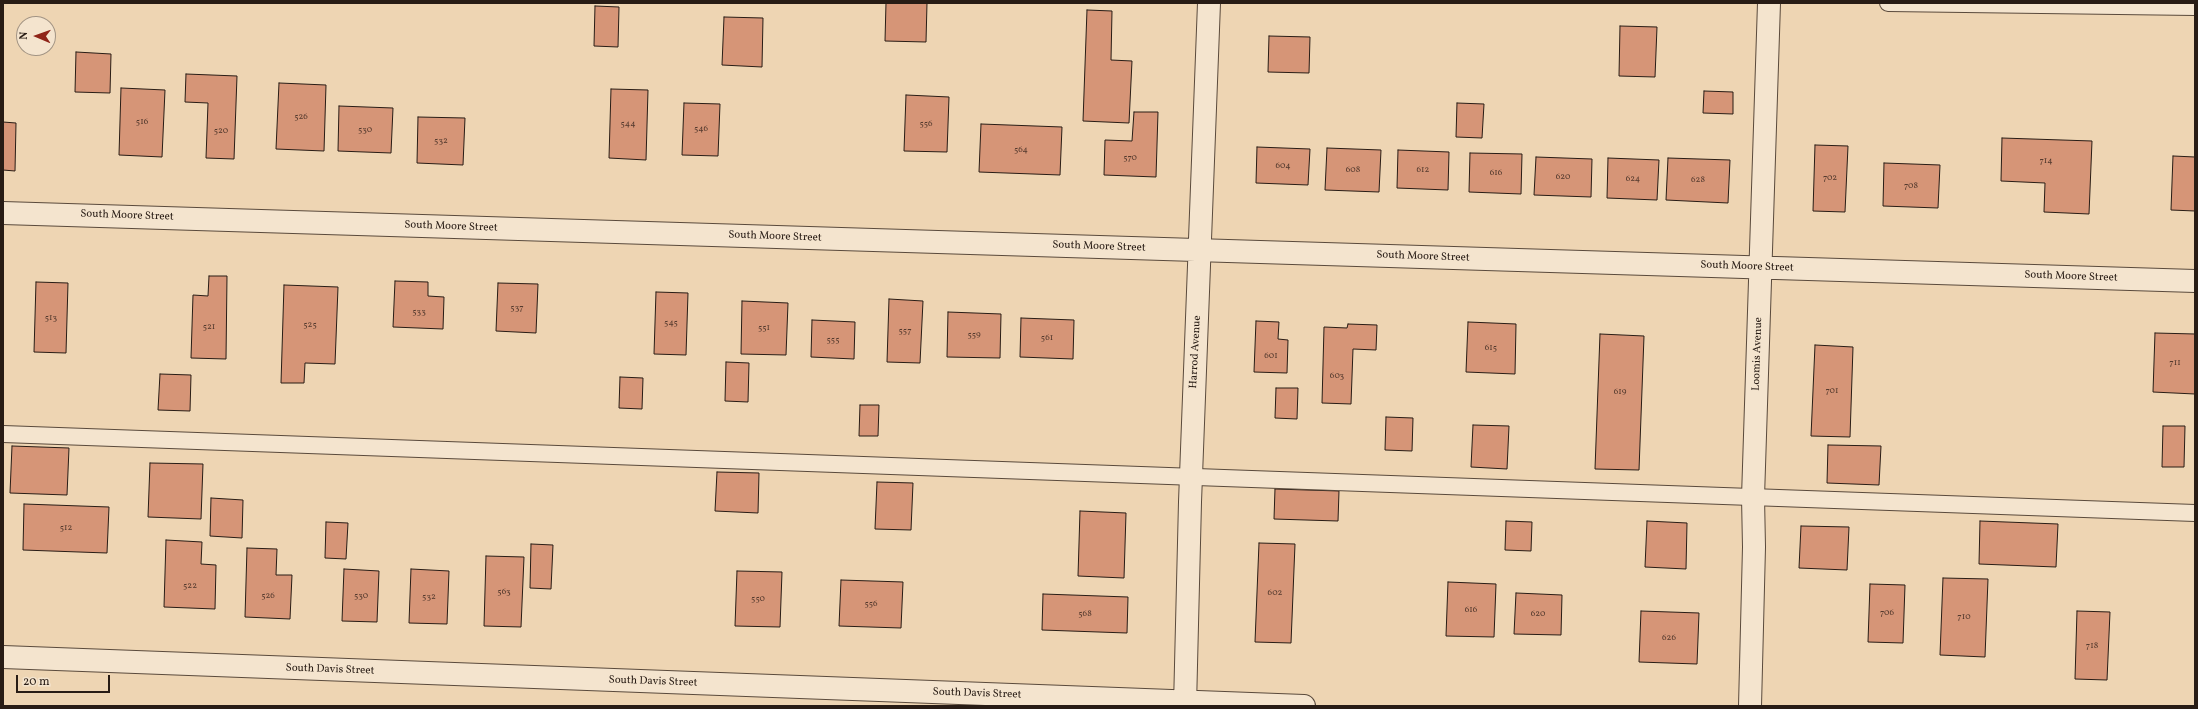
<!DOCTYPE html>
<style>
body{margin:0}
#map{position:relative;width:2198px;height:709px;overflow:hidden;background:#eed5b3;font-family:Vollkorn,serif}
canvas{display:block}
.frame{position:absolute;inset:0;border:4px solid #281c15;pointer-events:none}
.north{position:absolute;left:16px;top:16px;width:40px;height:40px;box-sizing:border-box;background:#f4e4ce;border:1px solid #a29484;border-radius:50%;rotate:272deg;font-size:11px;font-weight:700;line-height:16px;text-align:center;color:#281c15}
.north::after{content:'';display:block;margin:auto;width:14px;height:18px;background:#8f2418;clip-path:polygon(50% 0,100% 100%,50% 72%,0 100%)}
.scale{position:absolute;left:16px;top:675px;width:94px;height:18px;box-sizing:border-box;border:2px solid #281c15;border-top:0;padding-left:5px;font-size:12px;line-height:14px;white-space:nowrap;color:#281c15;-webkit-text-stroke:3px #f4e4ce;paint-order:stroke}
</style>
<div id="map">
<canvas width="2198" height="709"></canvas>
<div class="frame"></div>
<div class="north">N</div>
<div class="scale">20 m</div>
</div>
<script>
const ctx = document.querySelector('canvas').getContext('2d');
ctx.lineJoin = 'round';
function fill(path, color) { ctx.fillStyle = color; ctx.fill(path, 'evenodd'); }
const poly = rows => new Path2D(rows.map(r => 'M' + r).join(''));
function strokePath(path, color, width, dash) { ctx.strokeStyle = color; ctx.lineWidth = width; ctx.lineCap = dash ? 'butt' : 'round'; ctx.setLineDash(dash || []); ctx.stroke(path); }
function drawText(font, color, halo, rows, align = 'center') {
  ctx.font = font + ' Vollkorn,serif'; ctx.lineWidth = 3; ctx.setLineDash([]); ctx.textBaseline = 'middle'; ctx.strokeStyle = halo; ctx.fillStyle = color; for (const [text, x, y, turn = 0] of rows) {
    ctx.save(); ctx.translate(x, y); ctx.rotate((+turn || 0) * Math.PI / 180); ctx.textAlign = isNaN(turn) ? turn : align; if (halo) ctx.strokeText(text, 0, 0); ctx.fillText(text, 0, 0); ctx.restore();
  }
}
const building = poly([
 [886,3,927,3,926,42,885,41,886,3],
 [595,6,619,7,618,47,594,46,595,6],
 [1087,10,1112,11,1111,60,1132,61,1129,123,1083,121,1087,10],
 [724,17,763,18,762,67,722,65,724,17],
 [1620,26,1657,27,1655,77,1619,76,1620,26],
 [1269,36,1310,37,1309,73,1268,72,1269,36],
 [76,52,111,54,110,93,75,92,76,52],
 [186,74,237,76,234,159,206,158,208,103,185,102,186,74],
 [279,83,326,85,324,151,276,149,279,83],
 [121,88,165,90,162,157,119,155,121,88],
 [611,89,648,90,646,160,609,158,611,89],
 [1704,91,1733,92,1733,114,1703,113,1704,91],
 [906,95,949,97,947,152,904,151,906,95],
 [684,103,720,104,718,156,682,155,684,103],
 [1457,103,1484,104,1482,138,1456,137,1457,103],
 [339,106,393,108,391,153,338,151,339,106],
 [1134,112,1158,112,1156,177,1104,175,1105,140,1132,141,1134,112],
 [418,117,465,118,463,165,417,163,418,117],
 [3,122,16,123,15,171,3,170,3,122],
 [981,124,1062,127,1060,175,979,172,981,124],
 [2002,138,2092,141,2089,214,2044,212,2045,183,2001,181,2002,138],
 [1815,145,1848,146,1845,212,1813,211,1815,145],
 [1257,147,1310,149,1308,185,1256,183,1257,147],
 [1327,148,1381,150,1379,192,1325,190,1327,148],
 [1398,150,1449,152,1448,190,1397,188,1398,150],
 [1470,153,1522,154,1521,194,1469,192,1470,153],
 [2173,156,2195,157,2195,211,2171,210,2173,156],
 [1536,157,1592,159,1591,197,1534,195,1536,157],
 [1608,158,1659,160,1657,200,1607,198,1608,158],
 [1668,158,1730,160,1728,203,1666,200,1668,158],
 [1884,163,1940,165,1938,208,1883,206,1884,163],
 [209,276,227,276,226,359,191,358,193,295,208,296,209,276],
 [395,281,428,282,428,296,444,297,443,329,393,327,395,281],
 [36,282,68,283,66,353,34,352,36,282],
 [498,283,538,284,536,333,496,331,498,283],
 [284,285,338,287,335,364,305,363,304,383,281,383,284,285],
 [656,292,688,293,686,355,654,354,656,292],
 [889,299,923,301,920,363,887,362,889,299],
 [742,301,788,303,786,355,741,354,742,301],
 [948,312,1001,314,1000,358,947,357,948,312],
 [1021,318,1074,320,1073,359,1020,357,1021,318],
 [812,320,855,322,854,359,811,357,812,320],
 [1256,321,1279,322,1278,339,1288,340,1287,373,1254,372,1256,321],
 [1468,322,1516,324,1515,374,1466,372,1468,322],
 [1348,324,1377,325,1376,350,1353,349,1351,404,1322,403,1324,327,1347,328,1348,324],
 [2155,333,2195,334,2195,394,2153,392,2155,333],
 [1600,334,1644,336,1639,470,1595,469,1600,334],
 [1815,345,1853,347,1850,437,1811,436,1815,345],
 [726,362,749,363,748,402,725,401,726,362],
 [160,374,191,375,190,411,158,410,160,374],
 [620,377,643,378,642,409,619,408,620,377],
 [1276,388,1298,388,1297,419,1275,418,1276,388],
 [860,405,879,405,878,436,859,436,860,405],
 [1386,417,1413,418,1412,451,1385,450,1386,417],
 [1473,425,1509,426,1507,469,1471,467,1473,425],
 [2163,426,2185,426,2184,467,2162,467,2163,426],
 [1828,445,1881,446,1879,485,1827,483,1828,445],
 [12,446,69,448,67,495,10,493,12,446],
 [150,463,203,464,201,519,148,517,150,463],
 [717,472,759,473,758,513,715,511,717,472],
 [877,482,913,483,911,530,875,529,877,482],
 [1275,489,1339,491,1338,521,1274,519,1275,489],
 [211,498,243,500,242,538,210,536,211,498],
 [24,504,109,507,107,553,23,550,24,504],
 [1080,511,1126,513,1124,578,1078,576,1080,511],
 [1506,521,1532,522,1531,551,1505,550,1506,521],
 [1647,521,1687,523,1686,569,1645,567,1647,521],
 [1980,521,2058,524,2056,567,1979,564,1980,521],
 [326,522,348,523,346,559,325,558,326,522],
 [1801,526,1849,527,1847,570,1799,568,1801,526],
 [166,540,202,542,201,564,216,565,215,609,164,607,166,540],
 [1259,543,1295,544,1291,643,1255,642,1259,543],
 [531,544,553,545,551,589,530,588,531,544],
 [247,548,277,549,276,575,292,575,290,619,245,617,247,548],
 [486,556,524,557,521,627,484,626,486,556],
 [344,569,379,571,377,622,342,621,344,569],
 [411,569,449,571,447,624,409,623,411,569],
 [737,571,782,572,780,627,735,626,737,571],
 [1943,578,1988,579,1985,657,1940,655,1943,578],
 [841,580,903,582,901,628,839,626,841,580],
 [1448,582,1496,584,1494,637,1446,636,1448,582],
 [1870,584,1905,585,1903,643,1868,642,1870,584],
 [1516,593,1562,595,1561,635,1514,634,1516,593],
 [1043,594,1128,597,1127,633,1042,630,1043,594],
 [1641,611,1699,613,1697,664,1639,662,1641,611],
 [2077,611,2110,612,2107,680,2075,679,2077,611]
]);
fill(building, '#d69577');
strokePath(building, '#281c15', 1);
const lane = poly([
 [1888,3,2195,7],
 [3,434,2195,513]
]);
const street = poly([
 [3,213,2195,281],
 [3,657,1304,706],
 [1185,706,1190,502,1209,3],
 [1750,706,1754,547,1753,497,1769,3]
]);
strokePath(lane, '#5a4a3c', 18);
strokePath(street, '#5a4a3c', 24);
strokePath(lane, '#f4e4ce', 16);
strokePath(street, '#f4e4ce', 22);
drawText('9px', '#543a2e', null, [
 ["526",301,117],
 ["516",142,122],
 ["544",628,124],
 ["556",926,124],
 ["546",701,129],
 ["530",365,130],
 ["520",221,131],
 ["532",441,141],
 ["564",1021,150],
 ["570",1130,158],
 ["714",2046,161],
 ["604",1283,166],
 ["608",1353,170],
 ["612",1423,170],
 ["616",1496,173],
 ["620",1563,177],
 ["702",1830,178],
 ["624",1633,179],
 ["628",1698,180],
 ["708",1911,186],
 ["537",517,308],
 ["533",419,312],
 ["513",51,318],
 ["545",671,323],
 ["525",310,325],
 ["521",209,327],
 ["551",764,328],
 ["557",905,331],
 ["559",974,335],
 ["561",1047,338],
 ["555",833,340],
 ["615",1491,348],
 ["601",1271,356],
 ["711",2175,363],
 ["603",1337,376],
 ["701",1832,391],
 ["619",1620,392],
 ["512",66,528],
 ["522",190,586],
 ["563",504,592],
 ["602",1275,593],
 ["526",268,596],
 ["530",361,596],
 ["532",429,597],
 ["550",758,599],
 ["556",871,604],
 ["616",1471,610],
 ["706",1887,613],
 ["568",1085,614],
 ["620",1538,614],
 ["710",1964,617],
 ["626",1669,638],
 ["718",2092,646]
]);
drawText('11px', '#281c15', '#f4e4ce', [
 ["South Moore Street",127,216,2],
 ["South Moore Street",451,227,2],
 ["South Moore Street",775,237,2],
 ["South Moore Street",1099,247,2],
 ["South Moore Street",1423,257,2],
 ["South Moore Street",1747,267,2],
 ["South Moore Street",2071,277,2],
 ["Harrod Avenue",1196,352,-87],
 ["Loomis Avenue",1758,354,-88],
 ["South Davis Street",330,670,2],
 ["South Davis Street",653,682,2],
 ["South Davis Street",977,694,2]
]);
</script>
